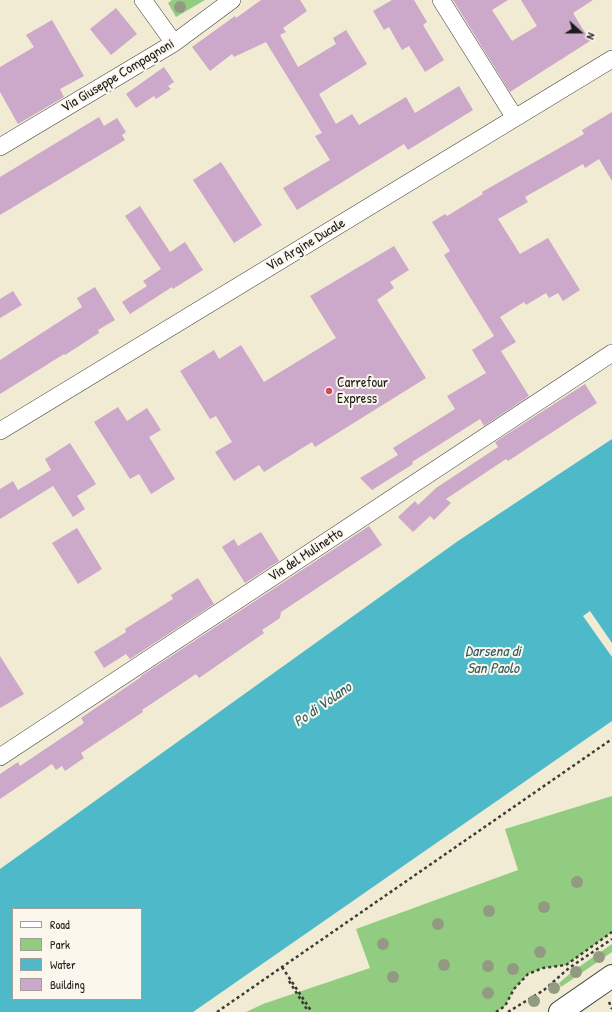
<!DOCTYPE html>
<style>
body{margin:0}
#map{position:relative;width:612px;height:1012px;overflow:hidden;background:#f1ebd3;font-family:"Patrick Hand",sans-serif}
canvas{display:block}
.legend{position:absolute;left:12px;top:908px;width:130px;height:92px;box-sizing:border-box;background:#fbf7ec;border:1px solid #a29f99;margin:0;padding:5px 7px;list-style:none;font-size:12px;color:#1c1c1c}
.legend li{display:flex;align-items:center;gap:8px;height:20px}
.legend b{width:20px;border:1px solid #a29f99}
.north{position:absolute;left:560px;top:12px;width:40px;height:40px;-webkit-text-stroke:3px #fbf7ec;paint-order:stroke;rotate:111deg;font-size:11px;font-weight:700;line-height:16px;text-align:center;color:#1c1c1c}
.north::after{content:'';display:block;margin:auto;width:14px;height:18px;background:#1c1c1c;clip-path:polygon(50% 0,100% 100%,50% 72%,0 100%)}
</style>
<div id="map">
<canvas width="612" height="1012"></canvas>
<ul class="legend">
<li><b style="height:5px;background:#fff"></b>Road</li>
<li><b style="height:11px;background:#92cc80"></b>Park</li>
<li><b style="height:11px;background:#4ebac9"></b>Water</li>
<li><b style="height:11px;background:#cca8ca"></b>Building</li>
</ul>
<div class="north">N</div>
</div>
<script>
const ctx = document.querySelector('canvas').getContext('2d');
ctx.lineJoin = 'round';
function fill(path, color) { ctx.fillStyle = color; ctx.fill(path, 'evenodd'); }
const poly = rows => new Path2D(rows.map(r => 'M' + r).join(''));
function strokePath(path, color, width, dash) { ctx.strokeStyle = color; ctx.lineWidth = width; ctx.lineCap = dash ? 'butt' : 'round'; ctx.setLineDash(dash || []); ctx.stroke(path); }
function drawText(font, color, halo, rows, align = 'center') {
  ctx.font = font + ' "Patrick Hand",sans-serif'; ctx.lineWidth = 4; ctx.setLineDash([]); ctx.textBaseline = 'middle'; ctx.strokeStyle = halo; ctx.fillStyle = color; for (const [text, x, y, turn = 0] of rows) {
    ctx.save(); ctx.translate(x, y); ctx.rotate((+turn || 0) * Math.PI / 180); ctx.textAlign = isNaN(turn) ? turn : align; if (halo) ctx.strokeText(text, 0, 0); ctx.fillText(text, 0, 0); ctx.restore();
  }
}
fill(poly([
 [172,0,205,0,176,17,168,3],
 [612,796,612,932,566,965,543,968,528,974,514,989,505,1006,496,1012,246,1012,263,1004,370,968,356,929,518,870,505,829],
 [612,944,612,952,561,987,559,983,573,971]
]), '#92cc80');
fill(poly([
 [612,439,612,721,193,1012,0,1012,0,869,458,541],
 [13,909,141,909,141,999,13,999]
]), '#4ebac9');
fill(poly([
 [590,611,612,643,612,657,583,616]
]), '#f1ebd3');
fill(poly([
 [261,0,300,0,307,11,283,28,286,32,280,35,298,67,336,44,333,38,346,30,367,64,319,94,336,124,352,114,359,125,406,97,415,113,459,86,473,110,408,150,404,144,297,210,283,188,330,160,315,136,322,133,266,42,234,57,232,54,210,71,192,47,235,16,236,18],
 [392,0,414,0,427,22,423,25,444,60,425,72,409,46,402,50,389,27,384,30,373,11],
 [453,0,508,0,492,10,512,41,537,26,521,0,593,0,573,13,590,41,510,92],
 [116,8,137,34,111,55,90,29],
 [52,20,84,76,60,89,64,97,18,124,0,92,0,67,34,47,26,35],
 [164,67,174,82,168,86,171,89,156,99,154,96,136,108,126,94],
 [612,112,612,181,599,159,585,168,583,164,525,197,528,202,498,219,520,254,548,238,580,290,563,301,558,293,549,298,546,293,526,305,524,302,500,317,516,342,501,351,529,396,484,426,480,419,412,462,413,464,372,490,360,478,398,455,393,448,455,409,447,396,486,373,472,350,494,336,444,255,450,251,432,222,445,214,447,216,483,194,482,192,584,134,582,130],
 [99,117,104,126,117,118,126,132,122,135,125,140,0,215,0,177],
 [221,162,262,225,234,243,193,180],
 [140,206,170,252,185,242,203,270,173,289,172,287,130,314,122,302,147,286,143,281,161,269,125,216],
 [394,246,409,270,390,282,394,288,377,300,426,378,315,447,312,442,264,472,259,465,234,481,215,452,232,442,216,416,210,419,180,371,214,350,219,359,241,345,264,382,336,338,310,296],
 [95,287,115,320,98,330,99,333,65,355,64,354,0,394,0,360,82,307,77,298],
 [13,291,22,305,0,318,0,299],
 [585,384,597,403,508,461,506,459,446,499,451,503,434,520,430,516,413,532,398,517,415,501,418,505,436,488,498,447,495,442],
 [118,407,127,421,147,408,161,430,149,437,175,479,151,494,139,474,130,479,94,422],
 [70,443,96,484,77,496,85,509,73,517,53,486,0,519,0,489,13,481,18,490,51,470,45,459],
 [369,526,382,545,281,612,280,618,262,630,264,633,199,678,196,674,142,710,143,712,81,753,84,758,65,771,62,766,56,770,52,764,0,799,0,774,18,762,20,766,84,723,81,718,141,677,141,676],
 [77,528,102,569,78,584,52,543],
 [261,532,279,561,245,583,222,547,234,539,238,546],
 [198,578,214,604,130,659,126,654,104,668,94,652,126,632,125,629,173,599,171,595],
 [0,656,24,694,0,708]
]), '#cca8ca');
const street = poly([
 [143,0,174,43],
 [441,0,515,118],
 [0,147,174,43,232,0],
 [0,431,612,59],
 [0,757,612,353]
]);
const secondary = poly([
 [560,1012,612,976]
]);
strokePath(street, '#3c3b37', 18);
strokePath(secondary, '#3c3b37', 24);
strokePath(poly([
 [282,967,312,1012],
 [289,981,308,1011],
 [609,1002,612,1009],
 [217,1012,612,739],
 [496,1012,505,1006,514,989,528,974,543,968,566,965,612,932],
 [508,1012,544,990,569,968,612,939]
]), '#3c3b37', 2.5, [3, 3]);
strokePath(street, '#fff', 17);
strokePath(secondary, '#fff', 22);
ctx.fillStyle = '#929b82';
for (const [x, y] of [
 [180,7],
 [577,882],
 [544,907],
 [489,911],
 [438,924],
 [383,944],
 [540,952],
 [599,957],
 [444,965],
 [488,966],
 [513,969],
 [576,972],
 [393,977],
 [554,988],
 [488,993],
 [534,1001]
]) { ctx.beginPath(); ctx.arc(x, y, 6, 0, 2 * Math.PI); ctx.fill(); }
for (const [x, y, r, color] of [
 [329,391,4,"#d1495b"]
]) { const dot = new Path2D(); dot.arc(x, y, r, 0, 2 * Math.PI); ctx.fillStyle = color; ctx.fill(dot); strokePath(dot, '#fbf7ec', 1.5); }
drawText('14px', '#1c1c1c', '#fbf7ec', [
 ["Via Giuseppe Compagnoni",118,76,-31],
 ["Via Argine Ducale",306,245,-31],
 ["Via del Mulinetto",306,555,-33]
]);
drawText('14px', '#1c1c1c', '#fbf7ec', [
 ["Carrefour",337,383],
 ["Express",337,399]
], 'left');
drawText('italic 15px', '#305b61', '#fbf7ec', [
 ["Darsena di",493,652],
 ["San Paolo",493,669],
 ["Po di Volano",323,705,-35]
]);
</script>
